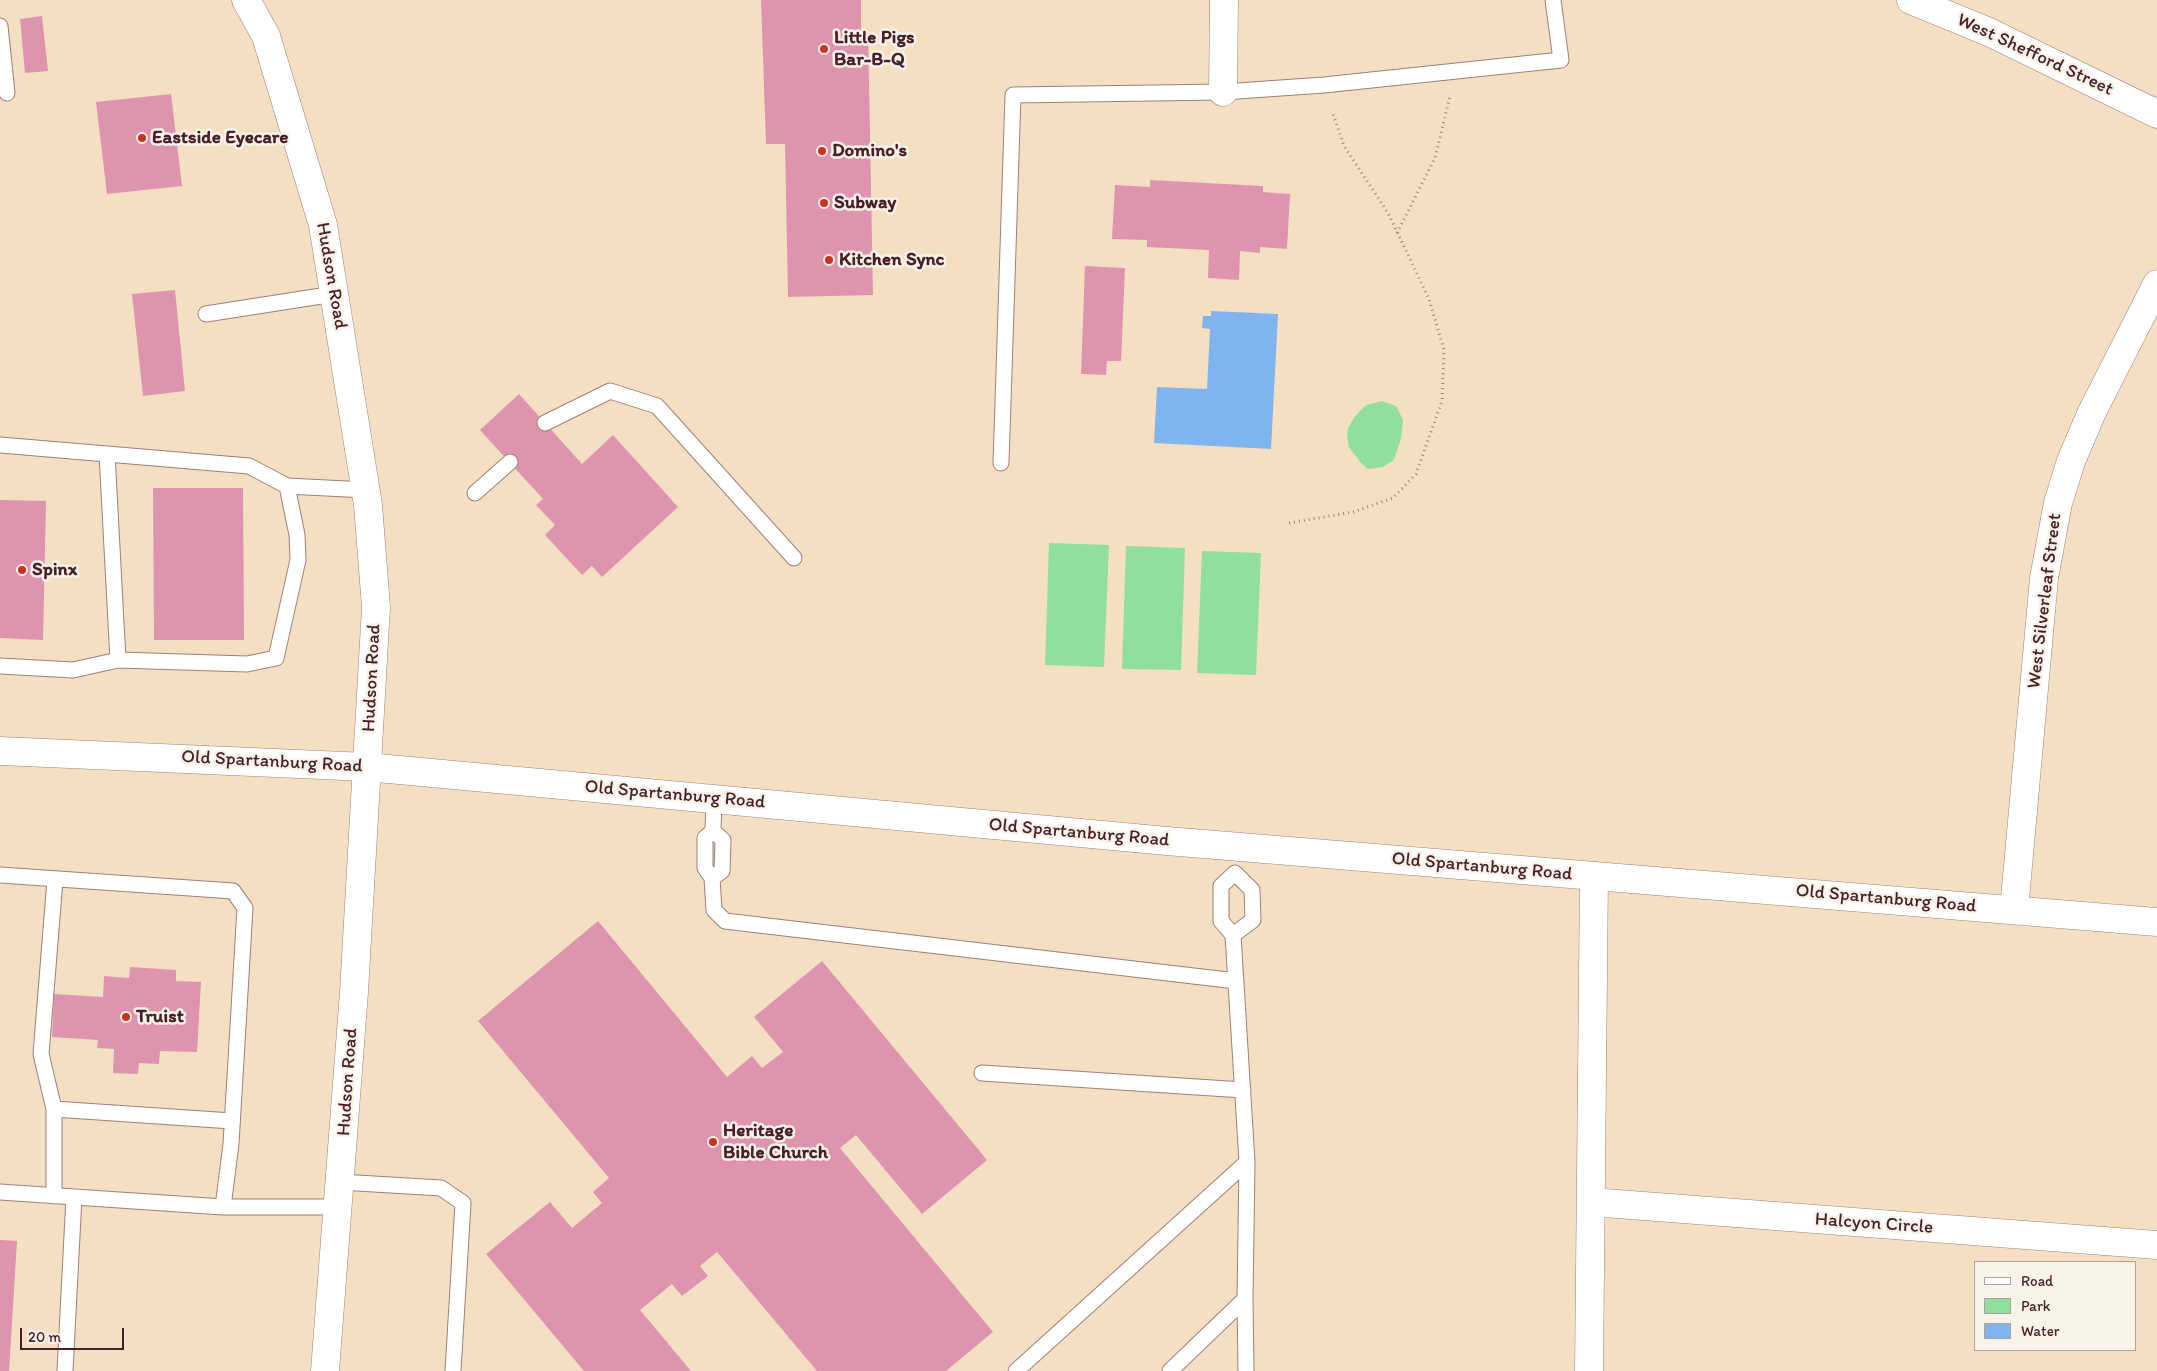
<!DOCTYPE html>
<style>
body{margin:0}
#map{position:relative;width:2157px;height:1371px;overflow:hidden;background:#f4dfc3;font-family:Itim,sans-serif}
canvas{display:block}
.legend{position:absolute;left:1974px;top:1261px;width:162px;height:90px;box-sizing:border-box;background:#f7f3e8;border:1px solid #b29e9c;margin:0;padding:6px 9px;list-style:none;font-size:15px;color:#4a1f2b}
.legend li{display:flex;align-items:center;gap:10px;height:25px}
.legend b{width:25px;border:1px solid #b29e9c}
.scale{position:absolute;left:20px;top:1328px;width:104px;height:22px;box-sizing:border-box;border:2px solid #4a1f2b;border-top:0;padding-left:6px;font-size:15px;line-height:18px;white-space:nowrap;color:#4a1f2b;-webkit-text-stroke:4px #f7f3e8;paint-order:stroke}
</style>
<div id="map">
<canvas width="2157" height="1371"></canvas>
<ul class="legend">
<li><b style="height:6px;background:#fff"></b>Road</li>
<li><b style="height:14px;background:#90df9e"></b>Park</li>
<li><b style="height:14px;background:#80b4ee"></b>Water</li>
</ul>
<div class="scale">20 m</div>
</div>
<script>
const ctx = document.querySelector('canvas').getContext('2d');
ctx.lineJoin = 'round';
function fill(path, color) { ctx.fillStyle = color; ctx.fill(path, 'evenodd'); }
const poly = rows => new Path2D(rows.map(r => 'M' + r).join(''));
function strokePath(path, color, width, dash) { ctx.strokeStyle = color; ctx.lineWidth = width; ctx.lineCap = dash ? 'butt' : 'round'; ctx.setLineDash(dash || []); ctx.stroke(path); }
function drawText(font, color, halo, rows, align = 'center') {
  ctx.font = font + ' Itim,sans-serif'; ctx.lineWidth = 5; ctx.setLineDash([]); ctx.textBaseline = 'middle'; ctx.strokeStyle = halo; ctx.fillStyle = color; for (const [text, x, y, turn = 0] of rows) {
    ctx.save(); ctx.translate(x, y); ctx.rotate((+turn || 0) * Math.PI / 180); ctx.textAlign = isNaN(turn) ? turn : align; if (halo) ctx.strokeText(text, 0, 0); ctx.fillText(text, 0, 0); ctx.restore();
  }
}
fill(poly([
 [1382,401,1396,406,1403,420,1401,438,1394,460,1383,467,1368,469,1361,463,1349,447,1347,437,1348,428,1356,415,1366,405],
 [1049,543,1109,545,1104,667,1045,665],
 [1126,546,1185,548,1181,670,1122,669],
 [1202,551,1261,553,1256,675,1197,673]
]), '#90df9e');
fill(poly([
 [1211,311,1278,314,1271,449,1154,443,1157,387,1207,389,1210,329,1202,328,1203,316,1211,316]
]), '#80b4ee');
fill(poly([
 [761,0,861,0,861,30,868,29,873,295,788,297,785,144,766,144],
 [42,16,48,71,25,73,20,19],
 [171,94,182,186,107,194,96,102],
 [1150,180,1263,186,1263,192,1290,194,1287,249,1260,247,1260,253,1240,251,1239,280,1208,278,1209,250,1147,247,1147,240,1112,239,1115,185,1150,187],
 [1085,266,1125,268,1121,361,1107,361,1106,375,1081,374],
 [175,290,185,391,143,396,132,294],
 [519,394,582,464,613,435,678,507,602,577,592,566,582,575,545,535,555,525,536,505,543,499,480,430],
 [153,488,243,488,244,640,154,640],
 [0,500,46,501,43,640,0,638],
 [598,921,727,1077,752,1056,762,1068,783,1052,754,1017,822,961,987,1160,922,1214,856,1135,840,1148,993,1332,946,1371,817,1371,717,1252,700,1266,708,1276,682,1296,672,1284,640,1310,691,1371,584,1371,486,1254,550,1202,572,1228,602,1203,593,1192,609,1178,478,1021],
 [130,967,176,970,176,981,201,982,197,1052,160,1051,159,1064,139,1063,138,1074,113,1073,114,1049,97,1048,98,1040,52,1037,54,994,103,997,104,976,129,978],
 [0,1240,17,1241,9,1371,0,1371]
]), '#de94af');
const service = poly([
 [0,26,7,93],
 [206,314,334,294],
 [545,423,610,391,657,406,794,558],
 [0,445,107,454],
 [1001,463,1013,95,1223,92,1324,85,1561,60,1553,0],
 [475,493,510,462],
 [118,660,107,454,249,466,287,486],
 [0,666,73,670,118,660,247,664,276,658,298,560,297,535,287,486,366,490],
 [713,831,714,799],
 [0,875,233,891,245,908,231,1144,223,1207,0,1192],
 [712,878,722,871,723,840,713,831,705,838,705,868,712,878,714,910,725,921,1236,981],
 [982,1073,1243,1090],
 [54,1109,41,1054,55,880],
 [340,1182,441,1188,463,1203,453,1371],
 [54,1196,54,1109,232,1121],
 [223,1207,338,1207],
 [1245,1299,1246,1371],
 [65,1371,74,1197],
 [1016,1371,1247,1162,1233,935,1221,921,1221,886,1235,873,1252,890,1253,920,1233,935],
 [1170,1371,1245,1299,1247,1162]
]);
const minor = poly([
 [1911,0,1989,32,2157,114],
 [1223,92,1224,0],
 [2014,910,2044,578,2058,503,2071,461,2092,412,2157,284],
 [1591,1202,2157,1245],
 [1589,1371,1594,876]
]);
const tertiary = poly([
 [246,0,266,36,323,225,368,505,376,607,354,992,325,1371],
 [0,751,367,767,1167,841,2157,922]
]);
strokePath(service, '#9f7f77', 17);
strokePath(minor, '#9f7f77', 29);
strokePath(tertiary, '#9f7f77', 29);
strokePath(poly([
 [1397,233,1435,158,1450,96],
 [1289,523,1353,512,1393,498,1416,474,1442,401,1444,350,1429,299,1388,213,1344,146,1332,111]
]), '#9f7f77', 3, [1, 4]);
strokePath(service, '#fff', 15);
strokePath(minor, '#fff', 28);
strokePath(tertiary, '#fff', 28);
for (const [x, y, r, color] of [
 [824,49,5,"#c8321e"],
 [142,138,5,"#c8321e"],
 [822,151,5,"#c8321e"],
 [824,203,5,"#c8321e"],
 [829,260,5,"#c8321e"],
 [22,570,5,"#c8321e"],
 [126,1017,5,"#c8321e"],
 [713,1142,5,"#c8321e"]
]) { const dot = new Path2D(); dot.arc(x, y, r, 0, 2 * Math.PI); ctx.fillStyle = color; ctx.fill(dot); strokePath(dot, '#f7f3e8', 2); }
drawText('bold 19px', '#4a1f2b', '#f7f3e8', [
 ["Little Pigs",834,38],
 ["Bar-B-Q",834,60],
 ["Eastside Eyecare",152,138],
 ["Domino's",832,151],
 ["Subway",834,203],
 ["Kitchen Sync",839,260],
 ["Spinx",32,570],
 ["Truist",136,1017],
 ["Heritage",723,1131],
 ["Bible Church",723,1153]
], 'left');
drawText('19px', '#4a1f2b', '#f7f3e8', [
 ["West Shefford Street",2035,55,25],
 ["Hudson Road",331,276,80],
 ["West Silverleaf Street",2045,601,-83],
 ["Hudson Road",372,678,-87],
 ["Old Spartanburg Road",272,762,3],
 ["Old Spartanburg Road",675,795,5],
 ["Old Spartanburg Road",1079,833,5],
 ["Old Spartanburg Road",1482,867,5],
 ["Old Spartanburg Road",1886,899,5],
 ["Hudson Road",348,1082,-86],
 ["Halcyon Circle",1874,1224,4]
]);
</script>
